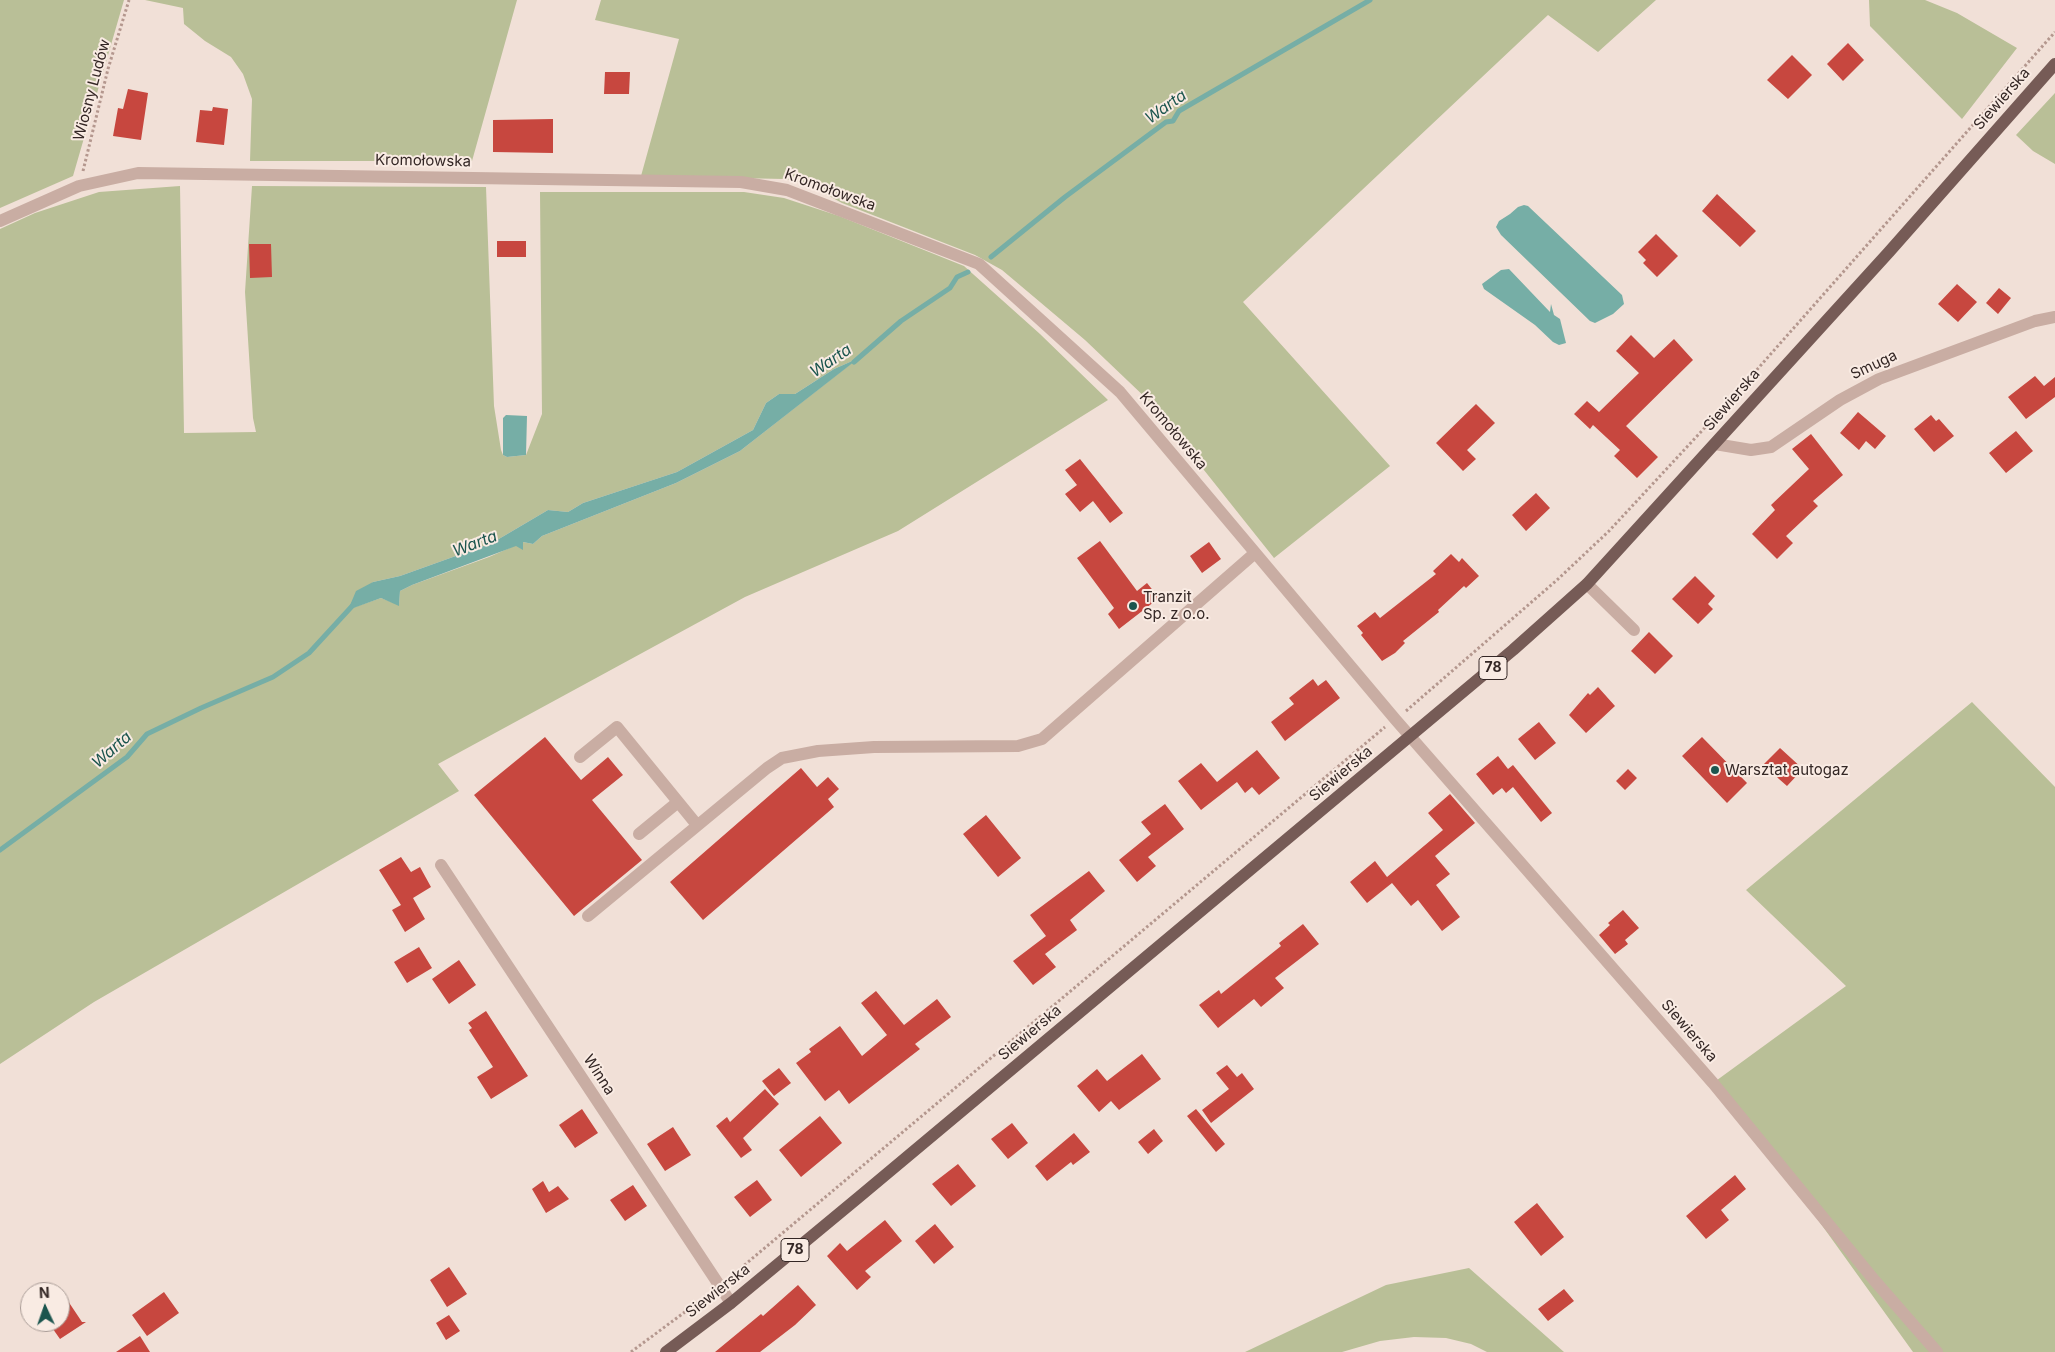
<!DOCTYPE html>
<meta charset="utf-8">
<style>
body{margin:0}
#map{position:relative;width:2055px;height:1352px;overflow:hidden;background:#f1e0d7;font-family:Inter,sans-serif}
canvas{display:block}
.north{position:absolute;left:20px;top:1282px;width:50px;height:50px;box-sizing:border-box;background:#f9ebe3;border:1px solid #aa9d97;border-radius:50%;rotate:357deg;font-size:14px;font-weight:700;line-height:20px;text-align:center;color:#342725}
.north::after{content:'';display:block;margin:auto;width:18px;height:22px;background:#1b554e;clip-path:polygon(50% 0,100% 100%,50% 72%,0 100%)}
</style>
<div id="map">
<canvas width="2055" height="1352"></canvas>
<div class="north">N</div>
</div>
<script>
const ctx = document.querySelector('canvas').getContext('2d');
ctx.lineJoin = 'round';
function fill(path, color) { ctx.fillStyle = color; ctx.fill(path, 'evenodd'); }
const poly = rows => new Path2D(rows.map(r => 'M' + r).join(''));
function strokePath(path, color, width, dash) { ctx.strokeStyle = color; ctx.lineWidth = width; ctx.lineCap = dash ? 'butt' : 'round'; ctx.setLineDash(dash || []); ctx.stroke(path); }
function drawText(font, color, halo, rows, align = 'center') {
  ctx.font = font + ' Inter,sans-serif'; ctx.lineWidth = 4; ctx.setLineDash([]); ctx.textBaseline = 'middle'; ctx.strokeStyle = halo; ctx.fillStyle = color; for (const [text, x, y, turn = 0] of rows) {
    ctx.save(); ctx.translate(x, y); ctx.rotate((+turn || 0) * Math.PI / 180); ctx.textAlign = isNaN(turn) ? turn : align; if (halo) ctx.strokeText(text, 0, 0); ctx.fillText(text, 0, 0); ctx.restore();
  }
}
fill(poly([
 [0,0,124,0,73,176,0,208],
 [145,0,517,0,472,161,250,161,252,99,243,74,231,57,205,41,184,24,183,8],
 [601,0,1656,0,1598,52,1548,15,1243,302,1390,466,1274,558,1149,401,1085,340,1002,270,975,255,842,203,805,183,784,179,641,176,679,39,595,20],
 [1869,0,1925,0,1957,13,2017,48,1962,119,1870,26],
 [2055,93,2055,164,2033,151,2016,135],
 [180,186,184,433,256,432,253,418,245,292,252,186,486,187,494,406,501,450,503,455,507,457,526,455,542,414,540,192,744,192,784,198,839,216,964,266,1040,334,1108,400,898,531,745,597,438,764,459,791,94,1002,0,1064,0,229,35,213,99,192],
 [857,359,740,451,676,483,542,536,533,544,523,542,489,557,412,585,400,591,399,605,381,598,349,609,373,582,400,576,492,543,548,510,568,512,583,503,677,472,753,430,766,403,779,394,795,394,834,369],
 [1972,702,2055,787,2055,1352,1913,1352,1757,1135,1713,1083,1846,986,1746,890],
 [1469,1268,1564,1352,1487,1352,1471,1344,1446,1338,1414,1337,1380,1341,1342,1352,1245,1352,1386,1285]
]), '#b9bf97');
fill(poly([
 [1524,205,1528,206,1622,295,1624,304,1613,314,1595,323,1590,321,1501,235,1496,227,1499,221,1510,214,1518,207],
 [1509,269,1550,312,1551,304,1554,315,1560,319,1566,343,1559,345,1553,342,1535,325,1484,289,1482,284,1501,270],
 [859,358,740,451,676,483,542,536,533,544,523,542,523,550,516,546,412,585,400,591,399,606,381,598,348,610,356,591,373,582,400,576,492,543,548,510,568,512,583,503,677,472,753,430,766,403,779,394,795,394,834,369],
 [506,415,527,416,526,455,507,457,503,455,503,418]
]), '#76aea6');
strokePath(poly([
 [991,257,1065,197,1166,122,1173,121,1179,111,1370,0],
 [854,362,901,321,950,288,957,277,968,272],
 [0,850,127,757,147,734,201,708,273,677,309,653,354,604]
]), '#76aea6', 5);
fill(poly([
 [1848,43,1864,60,1843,81,1827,64],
 [1792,55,1812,75,1788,99,1767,80],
 [605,72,630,72,629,94,604,94],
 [128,89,148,93,141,140,113,136,118,108,123,109],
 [213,107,228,109,224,145,196,142,200,110,212,111],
 [553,119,553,153,493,152,493,120],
 [1717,194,1756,231,1740,247,1702,211],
 [1656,234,1678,256,1657,277,1643,263,1646,260,1638,252],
 [497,241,526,241,526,257,497,257],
 [249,244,271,244,272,277,250,278],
 [1957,284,1977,302,1958,322,1938,304],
 [1999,288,2011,298,1998,314,1986,303],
 [1631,335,1654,358,1674,339,1693,360,1626,426,1658,457,1637,478,1614,456,1620,450,1593,425,1590,429,1574,414,1587,401,1599,412,1639,373,1616,351],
 [2035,376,2044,386,2055,377,2055,397,2026,419,2008,397],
 [1476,404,1495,423,1467,450,1476,459,1463,471,1436,443],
 [1858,412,1886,436,1875,449,1866,441,1859,450,1840,433],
 [1931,415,1936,421,1939,419,1954,436,1934,452,1914,429],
 [2016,431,2033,451,2006,473,1989,453],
 [1811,434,1843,475,1813,501,1818,506,1786,536,1793,543,1777,559,1752,534,1775,510,1771,505,1809,469,1792,449],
 [1080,459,1123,513,1110,523,1093,501,1080,512,1065,494,1077,485,1065,470],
 [1536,493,1550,508,1526,531,1512,515],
 [1100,541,1137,591,1147,583,1159,598,1119,629,1108,614,1114,608,1077,558],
 [1209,542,1221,559,1202,573,1190,556],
 [1451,554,1459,562,1462,558,1479,576,1466,588,1464,586,1438,610,1439,612,1403,641,1405,643,1395,653,1382,661,1361,635,1363,633,1357,626,1375,612,1380,618,1436,574,1433,571],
 [1695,576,1715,596,1708,604,1713,609,1698,624,1672,599],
 [1649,632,1673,656,1655,674,1631,651],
 [1313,679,1318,686,1326,680,1340,698,1285,741,1271,722,1294,704,1289,698],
 [1598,687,1615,706,1586,733,1569,715,1588,693,1590,695],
 [1539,722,1556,743,1535,760,1518,739],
 [545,737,581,780,608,757,623,775,592,800,642,860,574,916,474,795],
 [1702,737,1747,783,1727,803,1682,756],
 [1780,748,1803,769,1787,786,1763,765],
 [1257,750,1280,778,1259,795,1252,787,1245,793,1237,782,1201,810,1178,781,1201,763,1217,782],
 [1498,756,1508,769,1513,765,1552,813,1541,822,1513,787,1506,793,1502,788,1493,795,1476,774],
 [801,768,817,787,828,777,839,789,828,799,834,807,703,920,670,882],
 [1628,769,1637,778,1625,790,1616,781],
 [1450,794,1475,823,1435,856,1450,874,1436,885,1460,917,1442,931,1418,900,1411,906,1392,883,1367,903,1350,882,1375,861,1387,877,1443,830,1428,813],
 [1165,804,1184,829,1148,857,1156,866,1137,882,1119,860,1151,834,1141,822],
 [986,815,1021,858,998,877,963,834],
 [401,857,411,872,420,867,431,887,413,898,425,919,405,932,392,910,401,905,379,870],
 [1089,871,1105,891,1070,920,1077,930,1045,954,1056,967,1033,985,1013,961,1046,936,1030,915],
 [1623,910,1639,928,1625,940,1628,944,1615,954,1599,935,1610,925,1608,923],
 [1303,924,1319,944,1275,978,1284,988,1261,1007,1254,999,1218,1028,1199,1005,1219,990,1221,994,1281,946,1279,943],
 [419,947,432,968,407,983,394,962],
 [459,960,476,985,449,1004,432,979],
 [876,991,904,1025,937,999,951,1017,915,1044,920,1049,849,1104,839,1090,825,1101,796,1063,811,1052,809,1049,840,1026,862,1056,887,1035,861,1003],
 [486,1011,528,1076,491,1099,477,1077,493,1067,469,1030,472,1028,468,1023],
 [1142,1054,1161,1079,1119,1110,1111,1101,1099,1112,1077,1086,1097,1069,1107,1081],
 [1227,1065,1237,1077,1242,1073,1254,1089,1211,1123,1202,1110,1229,1089,1216,1073],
 [779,1068,791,1083,774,1096,762,1081],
 [765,1089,779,1104,743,1138,752,1150,741,1158,716,1126,727,1117,730,1122],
 [582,1109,598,1133,575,1148,559,1125],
 [1196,1109,1225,1144,1216,1152,1187,1116],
 [820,1116,842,1143,801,1177,779,1150],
 [1012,1123,1028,1143,1008,1159,991,1139],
 [673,1127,691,1155,665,1171,647,1144],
 [1154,1129,1163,1141,1148,1154,1138,1142],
 [1074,1133,1090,1152,1073,1165,1071,1162,1047,1181,1035,1166],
 [958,1164,976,1186,951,1206,932,1184],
 [1735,1175,1746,1189,1721,1210,1729,1220,1706,1239,1686,1216],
 [757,1180,772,1200,750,1217,734,1197],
 [543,1181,549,1192,558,1186,569,1199,546,1213,532,1189],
 [633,1185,647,1206,625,1221,610,1200],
 [1537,1203,1564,1237,1541,1256,1514,1222],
 [885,1220,902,1241,865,1271,871,1277,857,1290,827,1256,840,1243,847,1251],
 [935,1224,954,1247,934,1264,915,1241],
 [449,1267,467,1294,447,1307,430,1280],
 [798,1285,816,1305,795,1325,760,1352,715,1352,761,1314,763,1316],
 [60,1289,82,1322,86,1322,60,1339,48,1322,60,1322],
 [1564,1289,1574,1301,1548,1321,1538,1309],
 [164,1292,179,1313,147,1336,132,1315],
 [449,1315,460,1331,446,1340,436,1323],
 [140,1336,150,1352,116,1352]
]), '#c7473f');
strokePath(poly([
 [83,171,108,69,129,0],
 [1406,711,1557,580,1609,531,1724,407,2055,32],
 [729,1278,1385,727],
 [631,1352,709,1294]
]), '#b4978e', 3, [2.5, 2.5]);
strokePath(poly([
 [0,221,79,186,138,173,741,182,787,190,979,264,1120,392,1395,719,1713,1083,1875,1281,1937,1352],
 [1715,444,1751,450,1771,447,1840,400,1879,379,2035,321,2055,317],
 [1587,584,1634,630],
 [580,757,617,727,697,825],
 [639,834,678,802],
 [441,865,731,1303],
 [588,916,767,768,782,758,818,751,874,747,1018,746,1042,739,1255,553]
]), '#c9ada3', 12);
strokePath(poly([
 [666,1352,731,1303,859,1197,1513,650,1587,584,1889,252,2055,64]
]), '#765b56', 12);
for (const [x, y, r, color] of [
 [1133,606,5,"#1b554e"],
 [1715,770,5,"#1b554e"]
]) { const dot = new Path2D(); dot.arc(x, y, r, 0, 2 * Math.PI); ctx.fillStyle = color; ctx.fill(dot); strokePath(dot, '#f9ebe3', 2); }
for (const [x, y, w] of [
 [1493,668,28],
 [795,1250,28]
]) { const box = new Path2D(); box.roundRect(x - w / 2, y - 11.5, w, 23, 4); ctx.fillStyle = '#f9ebe3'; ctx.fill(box); strokePath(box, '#342725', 1); }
drawText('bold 14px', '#342725', null, [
 ["78",1493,668],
 ["78",795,1250]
]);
drawText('15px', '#342725', '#f9ebe3', [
 ["Wiosny Ludów",92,90,-75],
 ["Siewierska",2002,99,-49],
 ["Kromołowska",423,161,1],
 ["Kromołowska",830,190,20],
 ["Smuga",1874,365,-25],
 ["Siewierska",1732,400,-49],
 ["Kromołowska",1173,431,50],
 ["Siewierska",1341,774,-40],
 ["Siewierska",1689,1031,49],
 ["Siewierska",1030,1033,-40],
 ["Winna",599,1075,57],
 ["Siewierska",718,1291,-38]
]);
drawText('15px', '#342725', '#f9ebe3', [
 ["Tranzit",1143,597],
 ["Sp. z o.o.",1143,614],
 ["Warsztat autogaz",1725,770]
], 'left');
drawText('italic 16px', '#1b554e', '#f9ebe3', [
 ["Warta",1166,107,-35],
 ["Warta",831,361,-34],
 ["Warta",475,544,-21],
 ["Warta",112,750,-41]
]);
</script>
